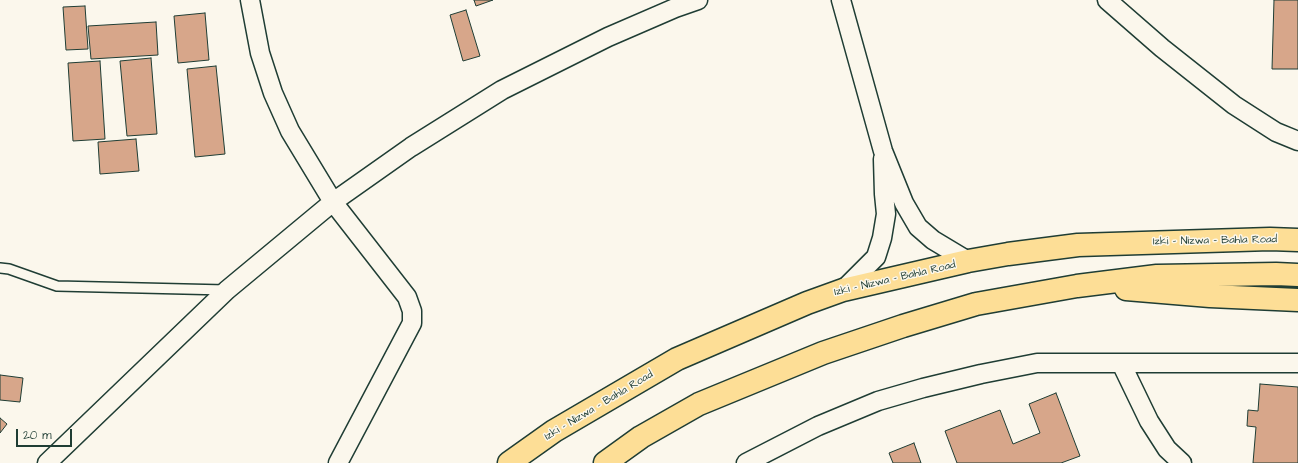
<!DOCTYPE html>
<style>
body{margin:0}
#map{position:relative;width:1298px;height:463px;overflow:hidden;background:#fbf7ec;font-family:"Architects Daughter",sans-serif}
canvas{display:block}
.scale{position:absolute;left:16px;top:429px;width:56px;height:18px;box-sizing:border-box;border:2px solid #1f3d34;border-top:0;padding-left:5px;font-size:12px;line-height:14px;white-space:nowrap;color:#1f3d34;-webkit-text-stroke:3px #fbf7ec;paint-order:stroke}
</style>
<div id="map">
<canvas width="1298" height="463"></canvas>
<div class="scale">20 m</div>
</div>
<script>
const ctx = document.querySelector('canvas').getContext('2d');
ctx.lineJoin = 'round';
function fill(path, color) { ctx.fillStyle = color; ctx.fill(path, 'evenodd'); }
const poly = rows => new Path2D(rows.map(r => 'M' + r).join(''));
function strokePath(path, color, width, dash) { ctx.strokeStyle = color; ctx.lineWidth = width; ctx.lineCap = dash ? 'butt' : 'round'; ctx.setLineDash(dash || []); ctx.stroke(path); }
function drawText(font, color, halo, rows, align = 'center') {
  ctx.font = font + ' "Architects Daughter",sans-serif'; ctx.lineWidth = 3; ctx.setLineDash([]); ctx.textBaseline = 'middle'; ctx.strokeStyle = halo; ctx.fillStyle = color; for (const [text, x, y, turn = 0] of rows) {
    ctx.save(); ctx.translate(x, y); ctx.rotate((+turn || 0) * Math.PI / 180); ctx.textAlign = isNaN(turn) ? turn : align; if (halo) ctx.strokeText(text, 0, 0); ctx.fillText(text, 0, 0); ctx.restore();
  }
}
const building = poly([
 [474,0,493,0,476,6,474,0],
 [1274,0,1298,0,1298,69,1272,69,1274,0],
 [85,6,88,49,66,50,63,7,85,6],
 [466,10,480,56,463,61,450,15,466,10],
 [205,13,209,60,178,63,174,16,205,13],
 [156,22,158,55,91,59,88,26,156,22],
 [151,58,157,134,127,136,120,61,151,58],
 [100,61,105,139,73,141,68,63,100,61],
 [216,66,225,154,195,157,187,69,216,66],
 [136,139,139,171,100,174,98,142,136,139],
 [0,375,23,378,20,402,0,400,0,375],
 [1260,384,1298,387,1298,463,1253,463,1256,427,1247,426,1248,410,1258,411,1260,384],
 [1056,393,1080,456,1061,463,957,463,945,431,1000,410,1013,444,1040,433,1029,404,1056,393],
 [0,418,7,424,0,433,0,418],
 [914,443,921,463,893,463,889,453,914,443]
]);
fill(building, '#d7a68a');
strokePath(building, '#1f3d34', 1);
const service = poly([
 [0,268,9,269,57,286,226,290]
]);
const minor = poly([
 [250,0,260,53,273,93,290,131,333,202,407,297,412,311,412,323,338,463],
 [841,0,883,151,904,203,918,227,933,240,968,261],
 [1107,0,1162,48,1234,105,1276,132,1298,141],
 [843,290,876,257,882,238,886,214,884,194,883,159],
 [1121,363,1149,421,1167,449,1182,463],
 [47,463,227,290,333,202,411,147,502,90,608,37,675,8,698,0],
 [746,463,818,426,878,401,923,388,981,374,1037,363,1298,363]
]);
const primary = poly([
 [1126,289,1210,296,1298,300],
 [509,463,554,431,677,359,807,303,843,290,968,261,1008,254,1078,245,1270,239,1298,240],
 [605,463,641,437,699,404,823,353,903,326,976,304,1077,286,1157,276,1276,274,1298,275]
]);
strokePath(service, '#1f3d34', 12);
strokePath(minor, '#1f3d34', 21);
strokePath(primary, '#1f3d34', 25);
strokePath(service, '#fbf7ec', 9);
strokePath(minor, '#fbf7ec', 18);
strokePath(primary, '#fdde96', 22);
drawText('11px', '#1f3d34', '#fbf7ec', [
 ["Izki - Nizwa - Bahla Road",1215,241,-1],
 ["Izki - Nizwa - Bahla Road",895,279,-13],
 ["Izki - Nizwa - Bahla Road",599,406,-31]
]);
</script>
